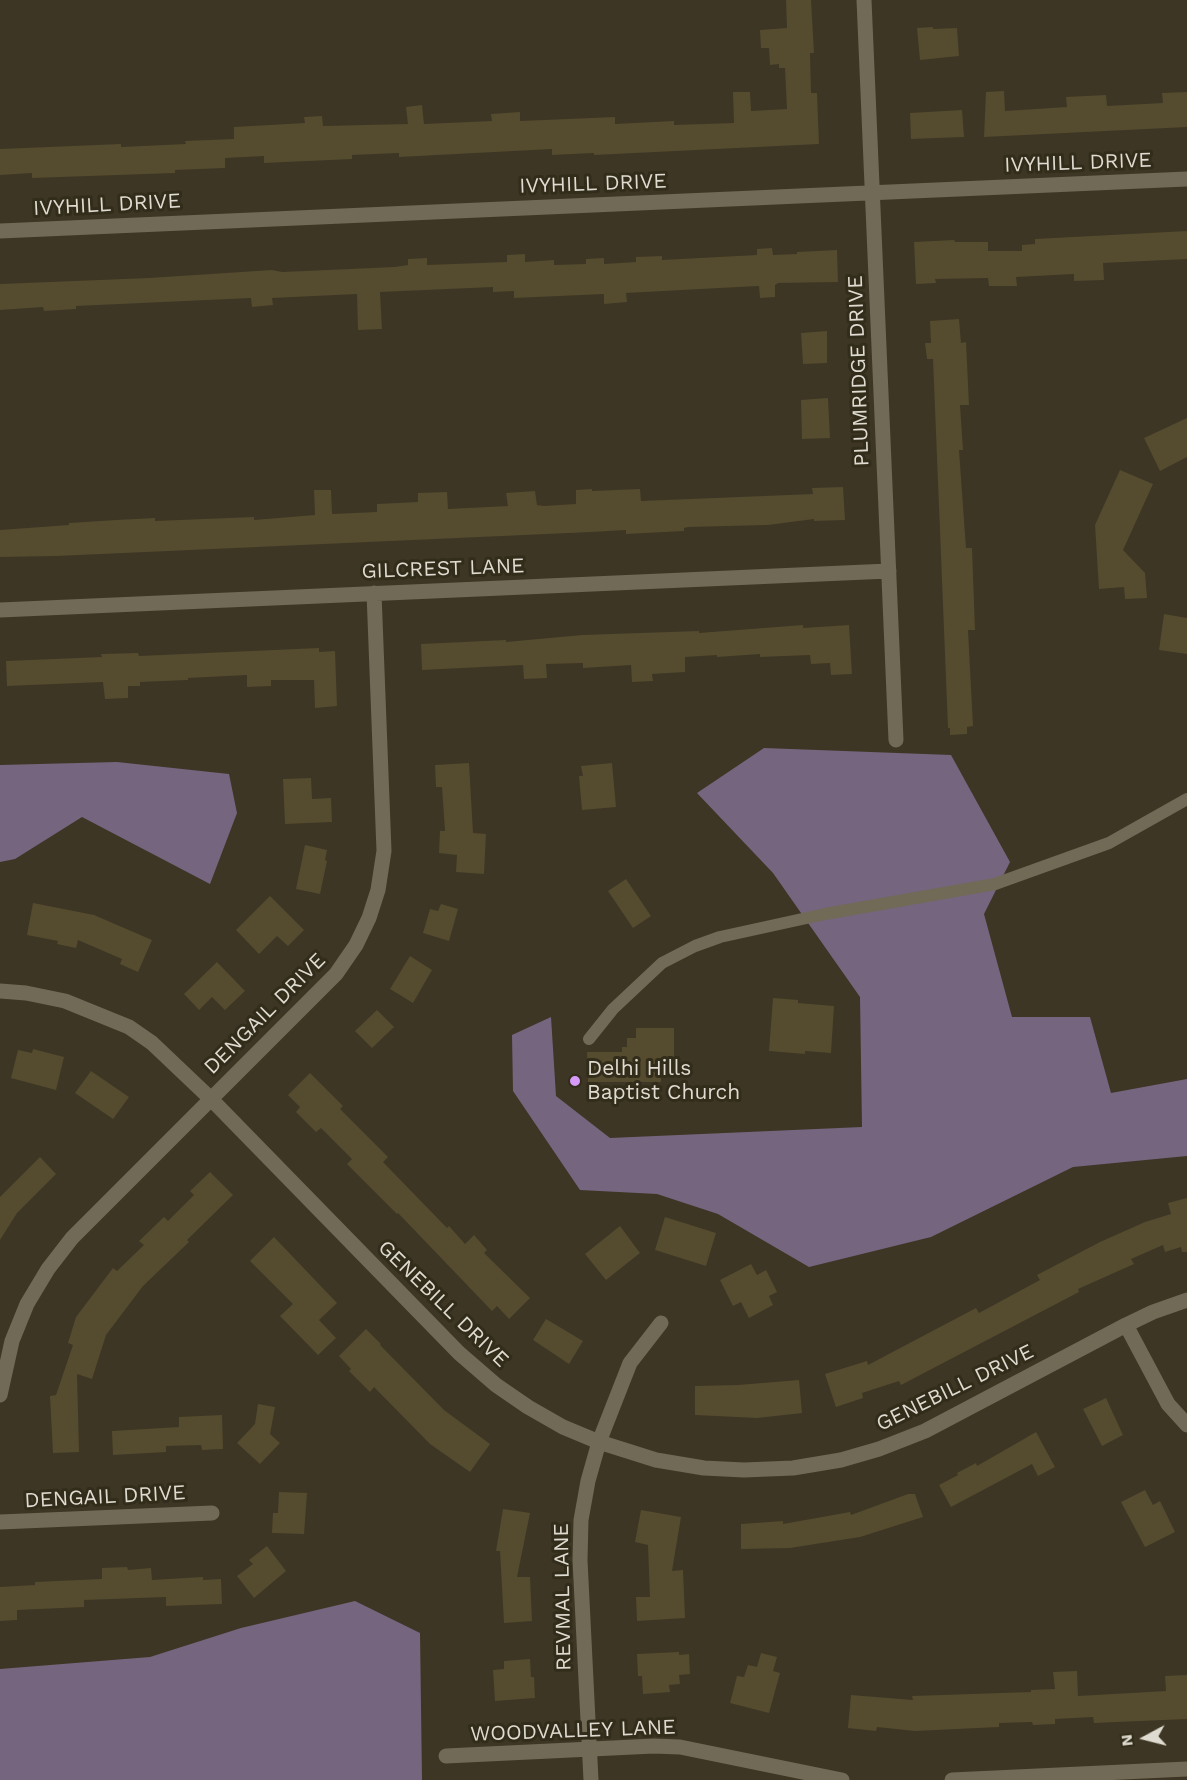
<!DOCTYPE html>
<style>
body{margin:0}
#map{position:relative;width:1187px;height:1780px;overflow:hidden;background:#3d3624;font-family:"Work Sans",sans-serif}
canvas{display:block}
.north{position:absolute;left:1115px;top:1708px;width:60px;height:60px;-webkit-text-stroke:4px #322c1a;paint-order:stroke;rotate:263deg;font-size:16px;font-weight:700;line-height:24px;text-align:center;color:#dfdbd0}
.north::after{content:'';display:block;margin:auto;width:21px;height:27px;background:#dfdbd0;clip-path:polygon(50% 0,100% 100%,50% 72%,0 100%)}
</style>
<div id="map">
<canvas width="1187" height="1780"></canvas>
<div class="north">N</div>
</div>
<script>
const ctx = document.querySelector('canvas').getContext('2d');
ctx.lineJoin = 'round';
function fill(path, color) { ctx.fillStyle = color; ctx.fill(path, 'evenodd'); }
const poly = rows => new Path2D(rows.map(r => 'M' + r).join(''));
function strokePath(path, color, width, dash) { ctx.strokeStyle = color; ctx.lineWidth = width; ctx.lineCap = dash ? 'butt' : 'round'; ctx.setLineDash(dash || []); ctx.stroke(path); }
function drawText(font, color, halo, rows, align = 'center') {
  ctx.font = font + ' "Work Sans",sans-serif'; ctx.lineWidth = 6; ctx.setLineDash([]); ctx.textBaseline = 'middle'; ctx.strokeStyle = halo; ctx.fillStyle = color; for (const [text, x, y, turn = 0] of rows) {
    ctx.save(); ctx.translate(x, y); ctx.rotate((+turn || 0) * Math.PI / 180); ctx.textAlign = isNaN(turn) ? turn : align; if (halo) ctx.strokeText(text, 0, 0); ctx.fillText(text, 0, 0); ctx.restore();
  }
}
fill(poly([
 [764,748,951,755,1010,862,984,914,1012,1017,1090,1017,1111,1093,1187,1079,1187,1156,1073,1167,931,1237,809,1267,718,1214,657,1194,580,1190,513,1091,512,1035,551,1017,556,1096,610,1138,862,1127,860,997,773,873,697,793],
 [117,762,229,774,237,813,210,884,82,817,15,859,0,862,0,765],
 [355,1601,420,1633,422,1780,0,1780,0,1669,150,1657,241,1628]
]), '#76657f');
fill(poly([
 [786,0,811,0,814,53,810,53,811,93,817,93,819,144,594,155,594,153,552,155,552,149,399,157,399,153,352,155,352,159,264,163,264,156,225,158,225,168,175,170,175,173,32,178,32,173,0,175,0,149,121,144,121,147,186,144,185,141,234,139,234,127,305,123,304,117,322,116,323,126,408,124,406,107,422,105,424,124,492,121,491,114,520,112,520,121,615,117,615,124,674,121,674,125,734,123,733,92,750,92,751,111,787,109,785,68,779,68,779,64,770,65,769,48,761,48,760,30,787,28],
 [933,27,933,29,957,28,959,56,920,60,917,28],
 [1004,91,1005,111,1067,107,1066,97,1106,95,1107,106,1163,103,1162,93,1187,92,1187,127,984,137,986,92],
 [962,110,964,137,911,139,910,113],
 [1187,231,1187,259,1103,263,1104,280,1074,281,1074,274,1016,277,1017,286,989,286,988,278,935,279,936,283,916,284,914,242,954,240,955,242,988,242,988,251,1022,251,1022,245,1035,244,1035,239],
 [772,248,773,255,797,254,797,252,837,250,838,282,778,283,775,285,775,297,760,298,759,286,738,287,626,293,627,302,604,304,604,294,514,298,514,291,493,292,493,287,380,292,382,329,358,330,357,294,272,298,273,305,252,307,251,298,76,306,76,309,44,311,43,307,0,310,0,284,149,278,272,270,282,272,395,267,408,265,408,259,427,258,427,265,507,262,507,255,525,254,525,262,554,260,554,265,586,264,586,259,604,258,604,264,636,262,636,257,662,256,662,260,757,255,757,249],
 [959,319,961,343,966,342,969,405,960,405,963,450,959,450,966,548,972,548,975,630,968,630,973,726,967,727,967,734,950,735,950,728,948,728,933,359,927,359,925,343,931,343,930,321],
 [827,331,827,363,803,364,801,333],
 [828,398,830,438,802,439,801,400],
 [1187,418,1187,457,1160,471,1144,438],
 [1120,470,1153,484,1123,550,1145,573,1147,598,1125,599,1124,587,1099,589,1095,525],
 [843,487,845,520,814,521,814,519,768,525,688,527,684,528,684,531,626,534,626,530,591,532,57,556,0,557,0,530,69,525,69,523,116,520,155,518,155,521,254,517,254,520,315,515,314,490,331,490,332,514,377,512,377,504,418,502,418,493,447,492,448,509,508,506,506,493,535,491,537,505,544,506,576,504,576,490,592,489,592,491,640,489,641,501,813,494,812,488],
 [1164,614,1187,618,1187,654,1159,650],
 [803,625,803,628,849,625,852,674,831,675,830,663,811,664,810,655,760,657,760,654,717,657,717,655,685,657,685,672,652,674,653,681,632,682,631,665,583,668,583,663,546,664,547,678,524,679,523,665,422,670,421,644,506,640,506,642,582,635,699,631,699,633],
 [319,648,319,652,335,651,337,706,315,708,314,680,271,680,271,686,247,687,247,675,188,678,188,680,140,682,140,686,128,686,128,698,105,699,103,682,7,686,6,661,102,657,101,654,138,653,139,656],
 [469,763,473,833,486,834,484,874,456,872,457,855,439,853,440,831,445,831,442,787,436,787,435,765],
 [612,763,616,807,582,810,579,776,583,776,581,766],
 [311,778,312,799,331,798,332,822,285,824,283,779],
 [305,845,327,850,325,860,327,861,320,894,296,889],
 [626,879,651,916,633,928,608,891],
 [270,896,304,930,288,946,277,936,259,954,236,930],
 [33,903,94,915,152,940,138,972,120,964,122,959,78,940,76,948,57,944,58,941,27,935],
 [441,904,458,909,449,941,423,933,430,909,438,911],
 [410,956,432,970,413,1003,390,989],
 [217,962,245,991,225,1010,212,997,199,1010,184,994],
 [773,998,798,1000,798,1003,834,1006,831,1053,805,1051,805,1054,769,1051],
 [377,1010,394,1027,372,1048,355,1031],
 [636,1028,674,1028,674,1070,661,1070,661,1082,588,1082,587,1052,622,1052,622,1047,627,1047,627,1038,636,1038],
 [33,1049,64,1057,56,1090,11,1078,18,1050,32,1053],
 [91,1071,129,1097,113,1119,75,1093],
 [310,1073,343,1106,340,1109,388,1157,383,1162,447,1228,449,1226,465,1244,474,1235,487,1250,484,1253,530,1298,509,1319,497,1306,492,1311,398,1213,397,1214,347,1164,352,1159,321,1128,316,1132,296,1112,300,1107,288,1095],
 [40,1157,56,1174,17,1213,0,1240,0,1197],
 [210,1172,233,1195,187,1240,189,1242,143,1286,106,1335,92,1379,77,1374,79,1452,53,1453,50,1396,56,1395,73,1345,68,1343,76,1317,113,1268,117,1271,144,1245,139,1241,164,1217,168,1221,194,1195,190,1191],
 [1187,1198,1187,1252,1182,1252,1181,1247,1165,1252,1163,1245,1131,1259,1134,1264,1078,1289,1079,1292,901,1385,899,1381,862,1393,863,1398,836,1407,825,1374,867,1361,868,1365,976,1308,979,1313,1040,1280,1037,1275,1100,1242,1145,1222,1171,1214,1168,1203],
 [665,1217,716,1233,706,1266,655,1250],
 [620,1226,640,1253,606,1280,585,1254],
 [274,1237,337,1303,319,1320,336,1338,318,1355,280,1316,293,1304,250,1261],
 [751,1264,757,1275,766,1270,777,1292,769,1296,773,1305,749,1318,741,1302,733,1306,720,1280],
 [546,1319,583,1341,569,1364,533,1340],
 [366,1329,381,1344,380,1345,444,1410,490,1444,470,1472,430,1444,374,1387,370,1392,349,1371,351,1369,339,1356],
 [799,1380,802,1413,757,1418,695,1415,695,1386,738,1385],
 [1106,1398,1123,1435,1102,1446,1083,1409],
 [258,1404,275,1407,270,1434,280,1443,260,1464,237,1443,255,1424],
 [222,1415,223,1449,202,1450,201,1445,166,1446,166,1452,113,1455,112,1431,179,1427,179,1417],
 [1036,1432,1055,1467,1038,1476,1032,1464,951,1507,939,1485,958,1475,957,1473,976,1463,977,1466],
 [1145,1490,1153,1505,1160,1501,1175,1532,1145,1547,1121,1502],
 [279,1492,307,1493,304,1534,272,1533,273,1513,278,1513],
 [908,1494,915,1494,923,1517,860,1537,790,1548,741,1549,741,1524,783,1521,783,1524,850,1512,851,1515],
 [503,1509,530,1513,517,1577,530,1577,532,1621,504,1623,500,1551,496,1551],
 [641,1510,681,1517,672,1571,683,1570,685,1618,637,1621,636,1597,650,1597,648,1545,635,1542],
 [267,1546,286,1571,254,1598,237,1576,253,1564,249,1560],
 [127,1567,128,1570,151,1568,152,1580,203,1577,203,1580,221,1579,222,1604,166,1606,166,1597,84,1600,84,1607,17,1610,17,1620,0,1621,0,1587,35,1585,35,1582,102,1579,102,1568],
 [679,1652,679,1655,689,1654,690,1674,679,1675,680,1684,669,1685,670,1692,643,1694,642,1676,638,1676,637,1654],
 [761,1653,777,1657,773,1671,780,1673,769,1713,730,1703,737,1676,744,1677,748,1665,757,1667],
 [530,1659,531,1677,534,1677,535,1698,495,1701,493,1670,504,1669,504,1661],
 [1077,1671,1078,1696,1166,1691,1165,1676,1187,1675,1187,1719,1094,1723,1093,1717,1055,1719,1055,1724,1033,1725,1032,1722,999,1723,999,1727,915,1731,877,1727,876,1731,848,1728,851,1695,913,1700,912,1696,1031,1692,1031,1690,1055,1689,1053,1672]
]), '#554b2f');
strokePath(poly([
 [589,1039,613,1009,662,963,695,946,720,937,825,914,995,884,1109,843,1187,799]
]), '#716a56', 12);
strokePath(poly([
 [864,0,896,740],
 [0,231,1187,179],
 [0,610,889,571],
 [0,991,26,993,65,1001,129,1027,152,1043,211,1099,459,1353,496,1385,528,1407,563,1427,599,1442,656,1460,704,1468,744,1470,793,1468,841,1460,879,1449,925,1431,1126,1325,1153,1312,1187,1300],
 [1126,1325,1168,1404,1187,1425],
 [0,1395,12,1341,27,1304,48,1269,72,1238,336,974,356,945,369,918,378,890,384,851,374,593],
 [0,1522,212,1513],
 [446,1756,654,1746,680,1747,842,1780],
 [591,1780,580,1560,581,1520,588,1481,599,1442,630,1363,661,1323],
 [952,1780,1187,1769]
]), '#716a56', 15);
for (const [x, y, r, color] of [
 [575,1081,6,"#d89af8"]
]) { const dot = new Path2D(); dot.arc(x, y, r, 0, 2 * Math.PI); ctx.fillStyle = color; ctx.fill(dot); strokePath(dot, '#322c1a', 2); }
drawText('21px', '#dfdbd0', '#322c1a', [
 ["IVYHILL DRIVE",1078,163,-2],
 ["IVYHILL DRIVE",593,184,-2],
 ["IVYHILL DRIVE",107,205,-3],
 ["PLUMRIDGE DRIVE",859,371,-92],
 ["GILCREST LANE",443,569,-2],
 ["DENGAIL DRIVE",265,1014,-45],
 ["GENEBILL DRIVE",443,1304,44],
 ["GENEBILL DRIVE",955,1388,-26],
 ["DENGAIL DRIVE",105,1497,-3],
 ["REVMAL LANE",563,1597,-91],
 ["WOODVALLEY LANE",573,1731,-2]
]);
drawText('21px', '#dfdbd0', '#322c1a', [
 ["Delhi Hills",587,1069],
 ["Baptist Church",587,1093]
], 'left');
</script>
